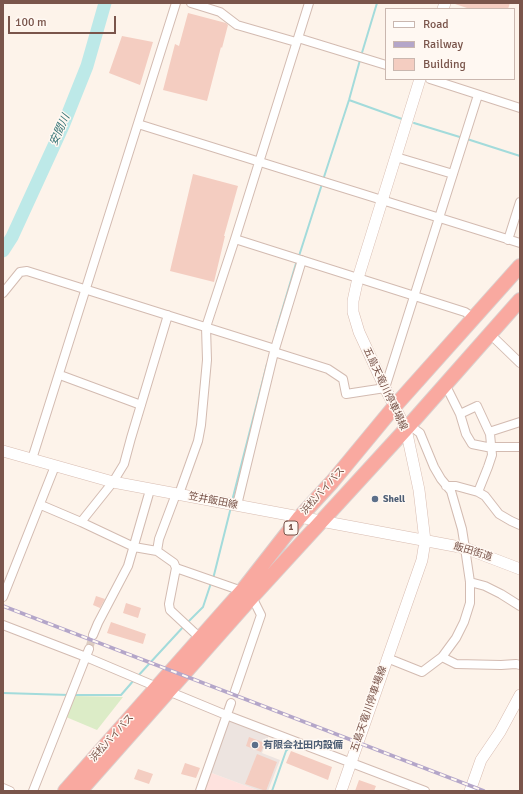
<!DOCTYPE html>
<meta charset="utf-8">
<style>
body{margin:0}
#map{position:relative;width:523px;height:794px;overflow:hidden;background:#fdf3ea;font-family:Signika,sans-serif}
canvas{display:block}
.frame{position:absolute;inset:0;border:4px solid #7a554b;pointer-events:none}
.legend{position:absolute;left:385px;top:8px;width:130px;height:72px;box-sizing:border-box;background:#fff8f2;border:1px solid #cab7af;margin:0;padding:5px 7px;list-style:none;font-size:12px;color:#7a554b}
.legend li{display:flex;align-items:center;gap:8px;height:20px}
.legend b{width:20px;border:1px solid #cab7af}
.scale{position:absolute;left:8px;top:16px;width:108px;height:18px;box-sizing:border-box;border:2px solid #7a554b;border-top:0;padding-left:5px;font-size:12px;line-height:14px;white-space:nowrap;color:#7a554b;-webkit-text-stroke:3px #fff8f2;paint-order:stroke}
</style>
<div id="map">
<canvas width="523" height="794"></canvas>
<div class="frame"></div>
<ul class="legend">
<li><b style="height:5px;background:#fff"></b>Road</li>
<li><b style="height:5px;background:#b4a6c9"></b>Railway</li>
<li><b style="height:11px;background:#f4cdc1"></b>Building</li>
</ul>
<div class="scale">100 m</div>
</div>
<script>
const ctx = document.querySelector('canvas').getContext('2d');
ctx.lineJoin = 'round';
function fill(path, color) { ctx.fillStyle = color; ctx.fill(path, 'evenodd'); }
const poly = rows => new Path2D(rows.map(r => 'M' + r).join(''));
function strokePath(path, color, width, dash) { ctx.strokeStyle = color; ctx.lineWidth = width; ctx.lineCap = dash ? 'butt' : 'round'; ctx.setLineDash(dash || []); ctx.stroke(path); }
function drawText(font, color, halo, rows, align = 'center') {
  ctx.font = font + ' Signika,"Noto Sans JP",sans-serif'; ctx.lineWidth = 3; ctx.setLineDash([]); ctx.textBaseline = 'middle'; ctx.strokeStyle = halo; ctx.fillStyle = color; for (const [text, x, y, turn = 0] of rows) {
    ctx.save(); ctx.translate(x, y); ctx.rotate((+turn || 0) * Math.PI / 180); ctx.textAlign = isNaN(turn) ? turn : align; if (halo) ctx.strokeText(text, 0, 0); ctx.fillText(text, 0, 0); ctx.restore();
  }
}
fill(poly([
 [209,772,260,791,202,791]
]), '#fee2de');
fill(poly([
 [229,720,269,735,262,753,280,760,268,791,260,791,209,772]
]), '#ede4e0');
fill(poly([
 [75,696,123,697,97,730,66,717]
]), '#dcecc7');
strokePath(poly([
 [361,56,377,3],
 [349,100,402,119],
 [414,123,463,138],
 [467,139,520,156],
 [323,180,349,100,360,60],
 [299,256,322,184],
 [276,331,297,260],
 [232,501,267,364],
 [213,579,231,507],
 [187,623,203,607,211,583],
 [137,677,184,626],
 [3,693,69,695],
 [73,695,121,695,134,680],
 [272,791,286,751,290,747,294,745,298,747]
]), '#a3dbdb', 2);
strokePath(poly([
 [3,251,12,237,63,126,87,66,105,3]
]), '#bde9e8', 13);
fill(poly([
 [455,3,510,3,508,9,470,9,455,4],
 [188,13,226,23,228,25,222,48,221,47,207,101,163,90,175,44,179,46],
 [122,36,153,42,140,85,109,73],
 [193,174,238,186,224,236,225,236,214,282,170,271],
 [96,596,105,599,100,608,93,605],
 [126,603,141,608,138,618,123,613],
 [111,622,146,634,143,644,107,633],
 [249,737,265,743,261,752,246,746],
 [291,751,332,767,328,780,286,763],
 [257,754,277,762,266,791,245,784],
 [185,763,200,768,196,778,181,774],
 [138,769,153,774,149,784,134,779],
 [359,780,376,786,374,791,355,791]
]), '#f4cdc1');
strokePath(poly([
 [89,649,93,635]
]), '#dcccc2', 8, [8, 4]);
const street = poly([
 [191,3,220,12,237,25,296,42],
 [298,38,386,65],
 [430,79,520,108],
 [138,124,520,243],
 [396,157,453,174],
 [235,239,465,312,474,318],
 [508,240,520,202],
 [3,293,20,272,27,271,275,349],
 [490,334,520,363],
 [274,352,328,369,343,379,346,394,385,388,478,95],
 [60,375,141,405],
 [445,384,460,414,466,434,472,444,492,448],
 [460,414,477,406,490,434,492,455,488,467,478,492],
 [489,432,520,422],
 [492,447,520,447],
 [32,459,176,3],
 [446,486,456,486,478,492,485,496,499,514,511,521,520,525],
 [179,494,198,441,201,425,207,360,206,327,235,239,309,3],
 [41,505,81,522,134,547,157,551,174,563,176,568,242,591],
 [237,505,274,352,302,260],
 [81,522,113,482,124,464,131,438,168,315],
 [157,551,159,539,176,494],
 [176,568,169,604,170,610,200,638],
 [470,582,485,586,501,594,520,606],
 [3,597,55,466],
 [3,625,86,657,157,687],
 [93,635,98,623,128,566,150,490],
 [442,657,456,664,501,665,516,664,520,665],
 [387,658,422,672,442,657,456,638,464,622,470,603,470,582,465,548,462,529,451,491,441,479,434,467,420,433,409,425],
 [168,691,226,715,425,791],
 [235,691,261,615,252,597],
 [3,788,10,791],
 [33,791,89,649],
 [200,791,231,703]
]);
const secondary = poly([
 [443,9,445,3],
 [3,451,113,482,465,548,520,569],
 [341,791,422,560,425,541,419,490,406,429,385,388,359,332,353,312,353,301,358,278,420,79],
 [470,791,481,760,500,732,520,695]
]);
const highway = poly([
 [65,791,242,591,299,518,332,482,394,407,520,266],
 [80,791,252,597,406,429,520,300]
]);
strokePath(street, '#d3bbb1', 10);
strokePath(secondary, '#d8bcb1', 12);
strokePath(highway, '#dacfcd', 16);
strokePath(street, '#fff', 8);
strokePath(secondary, '#fff', 11);
strokePath(highway, '#f9a9a0', 14);
const rail = poly([
 [3,606,484,791]
]);
strokePath(rail, '#b4a6c9', 3.5);
strokePath(rail, '#fff8f2', 2, [6]);
for (const [x, y, r, color] of [
 [375,499,4,"#5c6f8a"],
 [255,745,4,"#5c6f8a"]
]) { const dot = new Path2D(); dot.arc(x, y, r, 0, 2 * Math.PI); ctx.fillStyle = color; ctx.fill(dot); strokePath(dot, '#fff8f2', 1.5); }
for (const [x, y, w] of [
 [291,528,14]
]) { const box = new Path2D(); box.roundRect(x - w / 2, y - 7, w, 14, 3); ctx.fillStyle = '#fff8f2'; ctx.fill(box); strokePath(box, '#7a554b', 1); }
drawText('bold 9px', '#7a554b', null, [
 ["1",291,528]
]);
drawText('10px', '#7a554b', '#fff8f2', [
 ["五島天竜川停車場線",385,389,65],
 ["浜松バイパス",323,491,-48],
 ["笠井飯田線",213,501,11],
 ["飯田街道",473,552,17],
 ["五島天竜川停車場線",369,709,-71],
 ["浜松バイパス",112,738,-48]
]);
drawText('bold 10px', '#4e5e75', '#fff8f2', [
 ["Shell",383,499],
 ["有限会社田内設備",263,745]
], 'left');
drawText('italic 11px', '#3b7778', '#fff8f2', [
 ["安間川",60,130,-66]
]);
</script>
